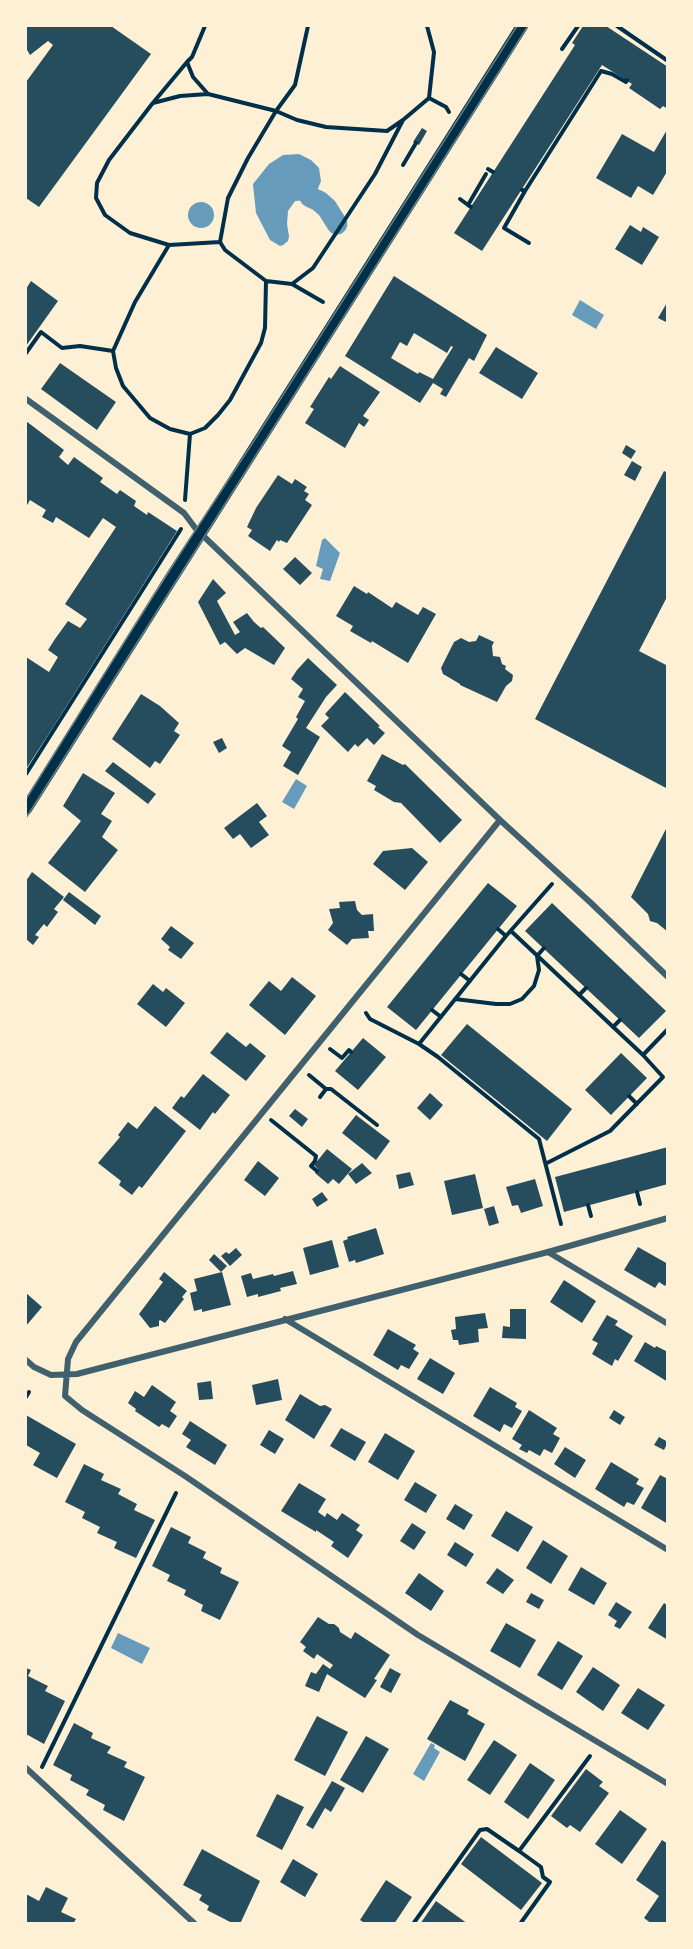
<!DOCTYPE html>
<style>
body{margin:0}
#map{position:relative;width:693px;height:1949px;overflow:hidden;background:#fdf0d5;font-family:"Fira Sans Condensed",sans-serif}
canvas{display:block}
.frame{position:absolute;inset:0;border:27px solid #fdf0d5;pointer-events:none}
</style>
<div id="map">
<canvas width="693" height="1949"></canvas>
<div class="frame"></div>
</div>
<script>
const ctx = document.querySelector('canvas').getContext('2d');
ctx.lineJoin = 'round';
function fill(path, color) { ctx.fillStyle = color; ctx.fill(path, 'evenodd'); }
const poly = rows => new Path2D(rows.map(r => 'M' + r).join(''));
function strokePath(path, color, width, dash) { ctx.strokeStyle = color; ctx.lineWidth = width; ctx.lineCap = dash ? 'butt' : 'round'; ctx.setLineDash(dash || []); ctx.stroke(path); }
fill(poly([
 [299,154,311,160,319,168,321,181,317,191,307,200,295,201,288,211,287,224,289,236,288,241,283,245,280,246,270,240,256,213,253,184,269,164,283,155],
 '188 215a13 13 0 1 1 26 0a13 13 0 1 1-26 0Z',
 [580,300,604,315,596,329,572,315],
 [325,538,340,553,330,581,320,579,323,569,316,566,322,540],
 [296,779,307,786,294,809,282,802],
 [118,1633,150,1648,142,1664,111,1648],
 [431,1743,435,1745,434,1748,440,1752,424,1781,413,1774]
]), '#669bbc');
strokePath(poly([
 [310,197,319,201,327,208,337,224]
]), '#669bbc', 21);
fill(poly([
 [26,26,111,26,151,54,39,207,26,198,26,82,53,45,48,41,30,55,26,48],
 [583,26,606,26,668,67,668,109,663,106,660,109,629,88,632,84,602,65,482,251,454,233,575,45,572,43],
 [422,128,427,131,419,145,413,142],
 [668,128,668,170,653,195,638,186,631,198,596,178,622,134,654,152],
 [630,225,641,232,643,227,659,237,642,265,615,249],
 [394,276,487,335,474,361,469,358,446,397,440,394,443,389,433,383,420,403,345,356],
 [414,333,447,353,451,346,453,347,433,379,419,372,418,374,391,358,400,342,407,346],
 [31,281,58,301,26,346,26,289],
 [668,301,668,323,658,318],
 [496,347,538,373,522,399,479,373],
 [60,363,116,402,97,430,41,389],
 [340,366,380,392,363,416,369,420,364,427,359,423,345,448,305,423,314,409,310,407,329,377,331,379],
 [26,421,64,450,59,457,68,465,74,457,103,478,100,482,117,494,120,490,136,501,134,506,147,515,148,512,177,531,52,729,26,769,26,657,49,672,58,657,48,650,55,639,68,621,80,628,87,619,65,604,116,527,103,518,89,538,56,517,53,523,42,517,46,510,30,500,26,507],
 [626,445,636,451,631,459,622,453],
 [632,461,642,467,635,481,624,475],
 [664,471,668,473,668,595,639,651,668,666,668,789,535,719],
 [278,475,292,484,295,479,307,487,304,491,309,494,305,500,312,505,287,543,280,540,279,542,277,540,270,551,248,536,252,530,247,527,256,508],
 [295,557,312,573,300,585,283,569],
 [213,579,226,593,217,601,235,635,240,632,233,622,247,613,254,622,261,628,263,627,285,648,274,665,245,648,237,654,225,642,220,645,198,602],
 [354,586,367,594,368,592,392,608,396,602,418,615,423,607,436,614,408,663,372,641,371,643,350,631,353,626,336,616],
 [479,635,494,642,492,646,493,656,500,657,502,664,506,666,505,669,513,675,512,681,506,686,497,702,460,685,460,684,443,674,441,668,454,642,461,638,469,642,476,641],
 [308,658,337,685,326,697,306,728,320,737,298,775,283,766,291,752,282,746,298,719,296,717,305,701,298,697,303,689,291,679,297,670],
 [345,692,380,726,378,727,385,733,374,745,367,738,358,747,355,744,348,752,321,726,329,718,325,714],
 [141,694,160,706,179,723,174,731,180,735,160,764,155,761,150,768,112,739],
 [222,738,227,748,219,753,213,742],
 [382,754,403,765,405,764,462,820,440,843,401,803,394,802,374,790,376,786,367,781],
 [113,762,156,794,148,804,105,771],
 [83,773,115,793,101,814,112,821,102,837,118,850,85,892,48,863,81,821,63,806],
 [257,803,267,816,259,822,269,835,251,848,240,834,233,839,224,828],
 [668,825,668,932,657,923,650,921,648,914,631,897],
 [412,848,428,862,405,890,373,864,383,851],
 [32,872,64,897,54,909,58,912,47,927,44,924,35,935,39,937,33,945,26,939,26,881],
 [488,883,517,906,416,1030,387,1007],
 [69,892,101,916,95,925,63,900],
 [355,901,357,910,362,915,373,914,374,931,368,931,369,938,352,939,347,945,328,930,333,923,329,909,340,908,339,902],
 [552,903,666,1011,639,1038,525,931],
 [171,926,194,943,181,959,168,950,170,947,161,939],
 [292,977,316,996,285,1035,249,1005,269,981,281,991],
 [153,984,163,992,166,988,185,1003,166,1027,137,1004],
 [467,1024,572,1109,547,1141,441,1055],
 [227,1032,246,1047,250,1043,266,1056,246,1081,210,1053],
 [363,1038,386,1057,358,1090,335,1071],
 [621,1053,647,1078,611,1115,585,1090],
 [203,1074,230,1095,215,1114,213,1112,200,1130,172,1108,181,1096,184,1098],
 [430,1093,443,1105,430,1120,417,1108],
 [155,1106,186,1131,142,1188,139,1186,132,1195,119,1185,121,1181,98,1163,120,1137,118,1135,128,1122,137,1129],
 [295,1109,308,1119,302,1127,289,1116],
 [356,1115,390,1141,376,1160,342,1133],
 [668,1147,668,1184,564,1212,555,1177],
 [327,1149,352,1169,339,1184,333,1179,328,1184,315,1173,318,1169,314,1165],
 [258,1161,279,1178,265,1196,244,1180],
 [362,1163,372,1173,356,1184,348,1174],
 [410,1172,414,1185,399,1189,396,1175],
 [475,1174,483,1208,452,1215,444,1181],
 [535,1179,543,1206,521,1213,518,1205,512,1206,506,1187],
 [322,1192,328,1200,317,1207,312,1199],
 [494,1206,499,1223,489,1226,484,1209],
 [376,1228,384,1254,356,1263,355,1260,349,1262,343,1241,348,1239,347,1237],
 [332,1240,339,1267,310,1275,303,1248],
 [638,1247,668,1264,668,1281,665,1286,659,1282,655,1288,624,1270],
 [236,1248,242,1255,230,1266,221,1256,226,1252,229,1254],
 [214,1254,227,1266,221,1272,209,1260],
 [293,1271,297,1284,280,1288,281,1291,258,1297,258,1294,247,1297,241,1276,251,1273,253,1279,273,1274,274,1276],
 [164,1272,187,1291,182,1297,184,1299,165,1323,160,1320,159,1321,159,1326,150,1328,139,1314,163,1282,159,1279],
 [222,1272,231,1305,202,1312,202,1309,194,1311,190,1293,197,1291,194,1279],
 [564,1280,596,1301,582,1323,550,1302],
 [26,1293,42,1307,26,1326],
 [510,1309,526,1309,526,1339,502,1338,503,1326,510,1327],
 [485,1313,488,1328,478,1329,479,1342,459,1345,458,1340,453,1340,451,1330,456,1329,455,1317],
 [607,1315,618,1321,615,1325,633,1336,618,1361,615,1359,612,1366,592,1354,598,1343,592,1340],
 [388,1329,416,1345,413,1349,419,1353,409,1369,401,1365,398,1370,373,1355],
 [645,1342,655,1348,656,1346,668,1352,668,1382,634,1361],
 [430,1358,455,1373,443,1394,417,1379],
 [278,1379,282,1400,256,1405,252,1385],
 [211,1381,213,1399,199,1400,197,1383],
 [152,1385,176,1402,170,1411,177,1416,169,1428,162,1424,159,1427,135,1411,136,1409,128,1403,135,1391,144,1397],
 [490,1387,517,1403,515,1407,522,1411,512,1428,504,1424,500,1432,473,1416],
 [300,1394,320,1406,325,1405,332,1409,314,1439,285,1420],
 [529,1410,557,1428,553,1434,560,1438,552,1453,544,1449,540,1456,529,1450,527,1453,519,1449,522,1445,512,1439],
 [614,1410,625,1417,620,1425,609,1418],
 [26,1415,76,1444,57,1478,33,1465,40,1453,26,1445],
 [190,1421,227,1445,215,1465,186,1447,191,1440,182,1434],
 [341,1428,366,1442,355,1461,330,1446],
 [269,1430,284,1439,275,1454,260,1445],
 [385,1433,415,1451,398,1480,368,1462],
 [659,1437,668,1442,664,1450,654,1445],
 [565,1447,586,1460,575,1478,554,1464],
 [611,1462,639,1479,636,1484,644,1488,634,1505,627,1502,624,1507,595,1489],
 [84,1464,104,1474,101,1480,121,1489,118,1494,137,1504,134,1510,155,1520,136,1558,114,1548,117,1542,97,1533,100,1527,82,1518,85,1512,65,1502],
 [660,1475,668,1479,668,1524,641,1508],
 [415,1482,437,1495,426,1513,404,1500],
 [299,1483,326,1499,318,1512,325,1517,327,1513,337,1520,342,1513,360,1525,356,1530,363,1535,348,1558,331,1546,334,1542,316,1530,316,1532,281,1511],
 [455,1504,473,1515,464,1530,446,1519],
 [506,1511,533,1527,518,1552,491,1536],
 [412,1523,426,1532,414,1550,400,1541],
 [171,1527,191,1537,188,1543,206,1552,203,1558,222,1568,220,1573,239,1582,220,1620,201,1611,203,1605,184,1595,186,1590,167,1581,170,1575,152,1566],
 [543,1540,568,1556,551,1584,526,1568],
 [455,1542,474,1554,466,1567,447,1555],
 [581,1567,607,1583,594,1605,568,1590],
 [497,1568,514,1580,503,1594,486,1583],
 [419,1573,444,1591,431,1611,405,1593],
 [531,1593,544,1600,539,1609,526,1602],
 [616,1602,632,1612,620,1629,614,1626,617,1621,608,1615],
 [664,1603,668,1606,668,1640,648,1628],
 [318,1617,329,1624,334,1624,339,1628,340,1632,351,1639,355,1632,390,1655,374,1679,377,1680,365,1698,327,1674,319,1692,305,1686,311,1672,316,1674,323,1664,330,1669,333,1665,317,1654,314,1659,303,1651,306,1647,300,1642],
 [506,1623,536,1640,520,1668,490,1651],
 [558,1641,583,1656,562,1690,537,1675],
 [593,1667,620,1685,603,1711,576,1692],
 [26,1668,31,1670,28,1676,48,1686,45,1691,65,1701,44,1744,26,1734,27,1728],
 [390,1668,401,1674,391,1693,380,1687],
 [638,1688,665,1705,648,1730,621,1713],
 [450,1700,469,1710,467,1714,485,1724,465,1761,427,1739],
 [317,1716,348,1732,325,1776,294,1760],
 [74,1723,93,1733,91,1738,111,1747,107,1753,127,1762,124,1767,145,1777,124,1821,103,1810,105,1805,86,1795,89,1790,70,1780,72,1775,53,1765],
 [366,1736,389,1749,363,1793,340,1780],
 [494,1740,517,1755,490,1795,467,1780],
 [530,1763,555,1780,528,1819,504,1802],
 [586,1769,603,1782,599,1786,609,1793,580,1832,570,1825,567,1828,551,1816],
 [332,1781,345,1788,331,1812,325,1808,313,1829,306,1825],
 [277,1794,304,1807,282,1850,256,1836],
 [620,1810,647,1829,622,1864,595,1844],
 [481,1837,542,1883,521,1910,461,1864],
 [662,1840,668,1844,668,1924,652,1924,644,1918,659,1896,636,1880],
 [202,1849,260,1881,240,1924,234,1924,207,1910,209,1906,199,1900,202,1895,183,1885],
 [293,1859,318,1874,305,1897,280,1882],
 [386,1880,412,1897,394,1924,366,1924,360,1920],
 [46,1887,68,1898,61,1912,76,1919,73,1924,26,1924,26,1894,39,1901],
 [436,1901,468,1924,420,1924]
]), '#264d5e');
strokePath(poly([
 [205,26,192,57,187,62,193,77,208,94,276,111,248,158,228,198,220,242,225,250,266,281,292,284,313,268,375,174,403,120],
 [308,26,295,85,276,111,297,120,326,127,387,131,403,120,429,98,434,52,427,26],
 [617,26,668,61],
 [562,49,578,26],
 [429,98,446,107,449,112],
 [153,103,180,96,208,94],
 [403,165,416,143],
 [488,169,493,172],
 [522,190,525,191,504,228,529,243],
 [525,191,601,71,612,74,626,82,627,80],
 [460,199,468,205],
 [471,207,468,205,486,174],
 [220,242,169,245,135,302,113,351,116,368,123,386,150,418,170,429,190,434,205,428,218,415,230,400,261,343,265,328,266,281],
 [169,245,130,233,105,215,96,198,97,183,109,160,152,104,187,62],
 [292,284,323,302],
 [26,353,41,332,62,348,80,346,113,351],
 [185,500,190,434],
 [26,774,181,529],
 [498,929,506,936],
 [511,931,643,1055],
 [461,974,470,981],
 [579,995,586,988],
 [455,999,496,1004,510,1004,522,999,534,986,539,970,537,956,544,948],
 [432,1010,441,1017],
 [366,1013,370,1019,419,1044,438,1057,539,1139,561,1224],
 [613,1027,620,1020],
 [419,1044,506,936,552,884],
 [330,1049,342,1058,349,1050,351,1052],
 [309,1075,326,1089,331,1089,377,1125],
 [629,1096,637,1104],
 [320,1097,326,1089],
 [271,1120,316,1156,315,1161,311,1166,317,1171],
 [547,1163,610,1131,663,1077,643,1055,668,1029],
 [637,1192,640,1204],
 [588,1205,591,1216],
 [26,1397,29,1392],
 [42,1767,176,1493],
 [413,1924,480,1830,487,1829,519,1851],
 [520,1924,550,1882,543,1877,541,1867,519,1851,590,1756]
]), '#003049', 4);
strokePath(poly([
 [26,399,184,513,196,529,500,820,591,903,668,977],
 [500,820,76,1342,68,1359,65,1396,82,1410,185,1476,418,1635,668,1784],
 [548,1252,668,1324],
 [285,1319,668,1550],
 [26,1360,34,1367,51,1375,77,1374,548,1252,668,1218],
 [26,1768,195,1924]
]), '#3f606c', 6);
strokePath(poly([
 [26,809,522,26]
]), '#003049', 12);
strokePath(poly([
 [26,799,168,572,250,447,517,26],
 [26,818,528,26]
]), '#657d81', 1.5);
</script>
